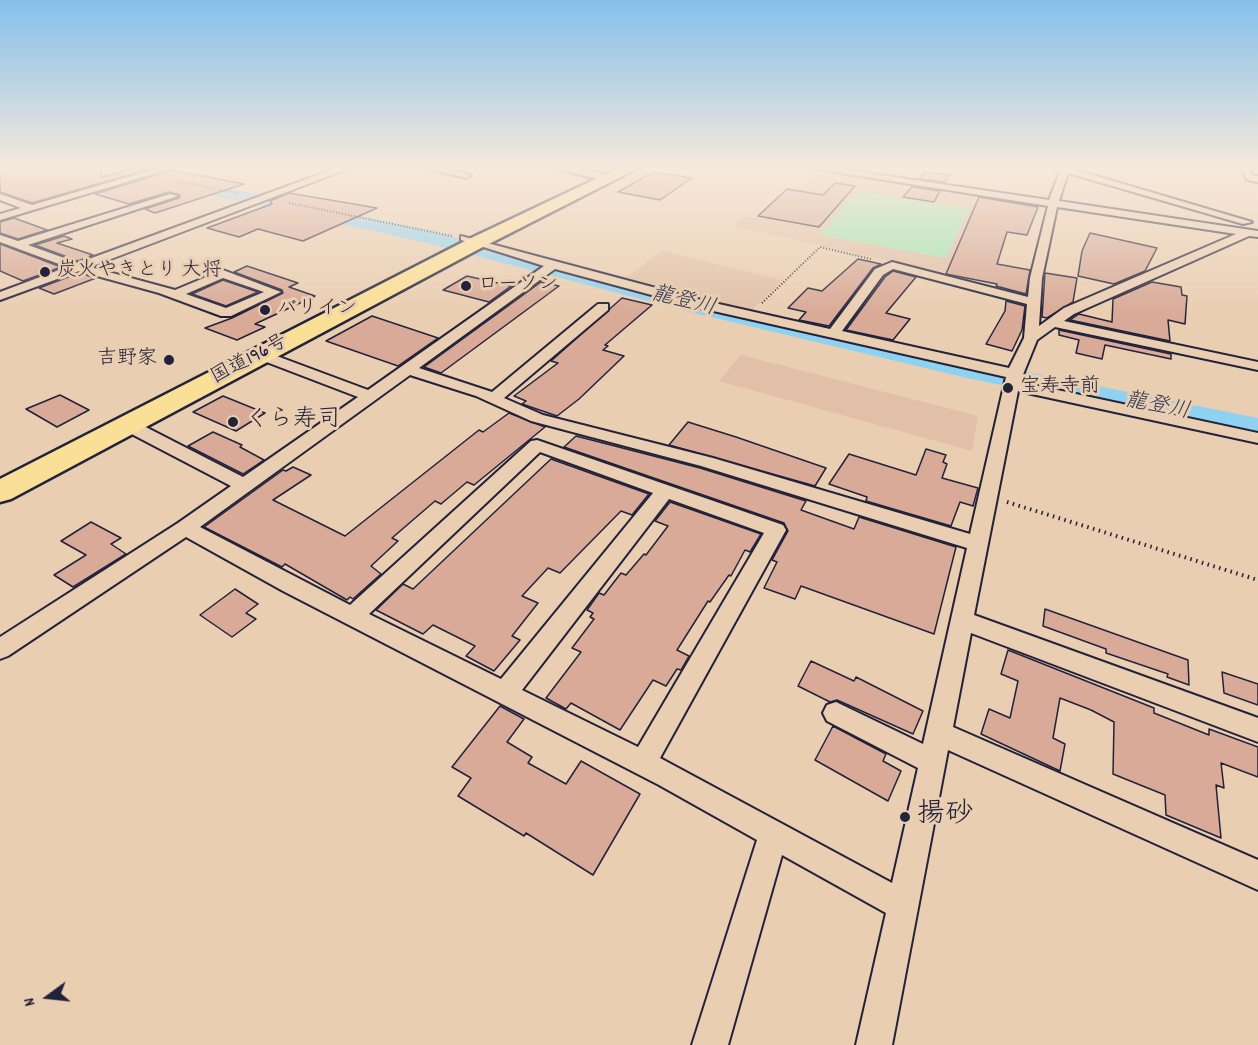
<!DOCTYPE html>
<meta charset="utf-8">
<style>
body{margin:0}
#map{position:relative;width:1258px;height:1045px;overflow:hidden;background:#eaceb1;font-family:Dekko,sans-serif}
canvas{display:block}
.north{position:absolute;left:18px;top:967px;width:60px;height:60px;-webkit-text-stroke:4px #eaceb1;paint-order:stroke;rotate:255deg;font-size:16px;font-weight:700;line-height:24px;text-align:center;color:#22223b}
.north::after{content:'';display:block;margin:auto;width:21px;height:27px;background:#22223b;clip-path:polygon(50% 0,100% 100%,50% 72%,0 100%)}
</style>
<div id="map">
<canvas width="1258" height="1045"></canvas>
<div class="north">N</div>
</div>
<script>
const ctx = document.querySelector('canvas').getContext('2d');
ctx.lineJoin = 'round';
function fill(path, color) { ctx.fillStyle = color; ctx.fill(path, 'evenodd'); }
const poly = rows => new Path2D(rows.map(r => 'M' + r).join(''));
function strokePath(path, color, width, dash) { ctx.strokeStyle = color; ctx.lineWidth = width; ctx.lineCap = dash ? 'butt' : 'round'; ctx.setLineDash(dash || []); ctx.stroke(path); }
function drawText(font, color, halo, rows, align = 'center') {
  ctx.font = font + ' Dekko,"Klee One",sans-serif'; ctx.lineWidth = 6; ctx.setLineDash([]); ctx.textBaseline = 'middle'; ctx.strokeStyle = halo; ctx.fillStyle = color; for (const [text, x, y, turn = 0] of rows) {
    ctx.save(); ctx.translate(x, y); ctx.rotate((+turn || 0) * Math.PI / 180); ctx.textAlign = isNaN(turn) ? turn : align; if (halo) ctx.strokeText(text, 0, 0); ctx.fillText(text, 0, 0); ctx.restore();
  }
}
fill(poly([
 [821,170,1024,201,980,281,733,226,744,216,763,219],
 [662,251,783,280,750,312,621,281],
 [741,355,978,416,972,451,719,381]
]), '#e1c0a7');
fill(poly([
 [857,191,970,208,946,258,819,235]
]), '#a3e7b2');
fill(poly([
 [101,168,136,168,430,231,701,300,967,360,1258,418,1258,438,967,378,690,312,427,243,110,173,101,168]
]), '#8fd1f0');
const building = poly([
 [0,168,101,168,102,177,136,168,149,169,32,203,0,192,0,168],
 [173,170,244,184,155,213,145,209,179,198,180,195,169,192,129,204,95,194,173,170],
 [653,172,692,178,660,200,618,192,653,172],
 [925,172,949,175,945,182,919,179,925,172],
 [835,183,855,186,819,227,758,216,787,189,823,195,835,183],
 [912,187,940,191,934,202,903,197,912,187],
 [289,193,377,208,303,241,258,229,239,237,207,228,272,204,270,201,289,193],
 [979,197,1038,207,1027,235,1007,232,997,264,1030,270,1026,294,996,286,997,284,946,274,979,197],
 [14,218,47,230,18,239,0,233,0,222,14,218],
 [1090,233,1157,248,1145,271,1114,284,1078,276,1082,251,1090,233],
 [64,236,72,239,57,243,93,255,78,261,35,245,64,236],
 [0,244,61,267,23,281,0,271,0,244],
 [858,259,881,264,873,268,829,326,799,320,806,312,788,308,808,288,822,291,858,259],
 [247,266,298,283,289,287,315,296,255,324,265,327,237,340,205,328,232,318,283,293,282,290,234,272,247,266],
 [893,271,916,277,886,313,910,319,893,340,846,330,885,277,893,271],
 [79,273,96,278,54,294,39,288,79,273],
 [1045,273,1077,278,1073,302,1047,318,1042,317,1045,273],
 [467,276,511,286,489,302,443,290,467,276],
 [223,280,258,292,226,306,192,294,223,280],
 [541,282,559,286,441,373,424,367,541,282],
 [1152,282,1181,287,1182,295,1187,296,1185,324,1168,320,1170,341,1070,320,1079,314,1112,322,1113,299,1152,282],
 [622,298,652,305,605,345,608,346,603,350,624,356,579,399,557,416,522,404,526,401,514,396,558,363,551,361,622,298],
 [1006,301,1025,306,1022,330,1012,351,986,344,1005,311,1006,301],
 [372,316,438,338,398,366,326,341,372,316],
 [1059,330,1171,354,1171,359,1105,345,1102,359,1076,353,1079,340,1059,335,1059,330],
 [60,395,89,410,57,427,26,409,60,395],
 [223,396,265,413,236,431,193,412,223,396],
 [509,413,545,427,474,485,467,482,441,504,435,501,392,538,398,541,371,566,381,574,353,599,350,597,347,600,285,564,282,567,204,527,283,470,286,471,293,467,311,475,273,500,345,536,479,430,483,432,509,413],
 [688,422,736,437,826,468,815,486,669,445,688,422],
 [213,432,242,445,240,447,264,460,243,474,188,446,213,432],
 [576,436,700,468,806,501,801,510,854,529,859,517,956,547,934,634,801,586,795,599,764,588,777,562,772,560,788,531,784,523,564,447,576,436],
 [926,449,946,455,943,462,947,464,942,478,978,488,973,506,960,502,951,526,866,501,867,497,829,484,849,454,916,475,926,449],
 [551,459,649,494,632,515,621,511,560,573,548,568,522,596,538,603,512,636,520,640,494,671,466,656,475,646,433,625,423,634,376,610,403,584,413,589,551,459],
 [670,502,761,534,750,552,745,550,731,576,729,575,710,602,708,601,677,650,689,656,681,670,677,669,666,686,653,680,620,730,571,703,566,709,546,698,581,652,572,648,594,619,590,617,593,613,587,610,599,593,604,595,621,573,626,575,644,554,646,555,668,526,655,521,670,502],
 [91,522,121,538,111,544,126,554,73,587,54,575,86,555,61,541,91,522],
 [235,589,258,604,246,613,256,619,232,637,200,615,235,589],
 [1045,609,1188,660,1189,685,1167,677,1168,674,1106,653,1106,649,1043,626,1045,609],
 [1008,650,1154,708,1154,713,1209,735,1209,729,1258,747,1258,777,1221,763,1224,788,1216,785,1221,838,1166,815,1165,795,1113,774,1114,722,1091,710,1060,698,1053,738,1065,744,1060,771,981,734,989,709,1010,718,1018,681,1001,674,1008,650],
 [811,661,854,681,856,677,923,711,913,734,837,700,830,702,798,686,811,661],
 [1222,672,1258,684,1258,705,1224,693,1222,672],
 [500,706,524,719,507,742,532,757,528,763,566,784,581,761,640,794,593,875,526,833,524,836,458,796,471,778,452,767,500,706],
 [833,726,886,754,883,761,901,771,888,801,815,760,833,726]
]);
fill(building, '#d8aa97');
strokePath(building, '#22223b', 1.5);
const street = poly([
 [159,168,173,168,0,220,0,214,21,208,0,200,0,194,32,205,159,168],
 [337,168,350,168,90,267,175,290,223,270,281,292,231,316,221,316,159,293,79,271,0,300,0,292,67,267,0,242,0,235,18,241,170,194,178,196,28,245,78,263,337,168],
 [223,278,264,292,226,308,186,294,223,278],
 [424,168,444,168,471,175,467,178,424,168],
 [810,168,833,168,1049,200,1060,171,1054,168,1069,168,1252,222,1243,224,1068,173,1059,201,1258,231,1258,237,1249,236,1074,314,1064,321,1258,362,1258,370,1055,327,1037,340,1020,382,1258,433,1258,443,1018,391,974,615,1258,718,1258,742,971,633,953,727,1258,860,1258,890,948,750,892,1045,856,1045,886,913,782,855,728,1045,692,1045,757,840,659,785,283,591,186,537,8,656,0,659,0,637,178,523,231,486,122,429,120,425,122,421,134,421,243,477,358,397,256,358,254,355,256,352,266,352,368,390,544,266,461,240,461,236,701,300,830,329,875,269,892,262,1028,297,1030,278,1048,206,810,168],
 [1057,207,1236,234,1064,308,1039,326,1042,278,1057,207],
 [555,269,700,308,1006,377,970,534,713,458,543,415,504,398,608,310,608,304,598,304,492,392,419,368,555,269],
 [893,269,1027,304,1024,338,1009,368,842,331,883,275,893,269],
 [410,375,476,396,531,421,701,466,967,548,923,744,836,702,827,705,823,713,827,721,918,768,892,883,660,758,786,530,783,525,537,440,531,441,350,605,200,527,410,375],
 [540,452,653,493,501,679,369,614,540,452],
 [669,499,764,533,638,747,522,690,669,499],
 [1241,168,1249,168,1253,176,1258,176,1258,182,1247,180,1241,168]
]);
const secondary = poly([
 [554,168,579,168,616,178,610,182,554,168]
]);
const highway = poly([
 [619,168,638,168,481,248,11,499,0,502,0,479,467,240,619,168]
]);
strokePath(street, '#22223b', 4);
strokePath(secondary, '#22223b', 5);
strokePath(highway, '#22223b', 5);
strokePath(poly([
 [171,180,237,193],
 [289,203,452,236],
 [762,303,820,247,871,259]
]), '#22223b', 2, [1, 2]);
strokePath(poly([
 [1007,502,1258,580]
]), '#22223b', 4, [1.5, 4.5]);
fill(street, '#eaceb1');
fill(secondary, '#eaceb1');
fill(highway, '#fadf96');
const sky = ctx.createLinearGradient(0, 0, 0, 315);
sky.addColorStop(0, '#84c0eb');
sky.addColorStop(0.53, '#f6e9dc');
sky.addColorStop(1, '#f6e9dc00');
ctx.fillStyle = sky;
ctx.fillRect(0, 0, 1258, 315);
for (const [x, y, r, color] of [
 [45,272,6,"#22223b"],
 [466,286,6,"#22223b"],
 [265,310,6,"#22223b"],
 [169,360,6,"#22223b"],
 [1008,388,6,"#22223b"],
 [233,422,6,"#22223b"],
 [905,817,6,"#22223b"]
]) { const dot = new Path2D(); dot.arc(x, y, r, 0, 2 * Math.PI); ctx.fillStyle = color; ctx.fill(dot); strokePath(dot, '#eaceb1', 2); }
drawText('20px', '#22223b', '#eaceb1', [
 ["炭火やきとり 大将",57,272],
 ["ローソン",478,286],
 ["バリイン",277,310],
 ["吉野家",157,360,"right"],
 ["宝寿寺前",1020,388]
], 'left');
drawText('20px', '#22223b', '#eaceb1', [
 ["国道196号",250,361,-28]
]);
drawText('italic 22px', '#323c56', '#eaceb1', [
 ["龍登川",683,303,14],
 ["龍登川",1157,408,11]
]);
drawText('24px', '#22223b', '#eaceb1', [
 ["くら寿司",245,422]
], 'left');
drawText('28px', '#22223b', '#eaceb1', [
 ["揚砂",917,817]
], 'left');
</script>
